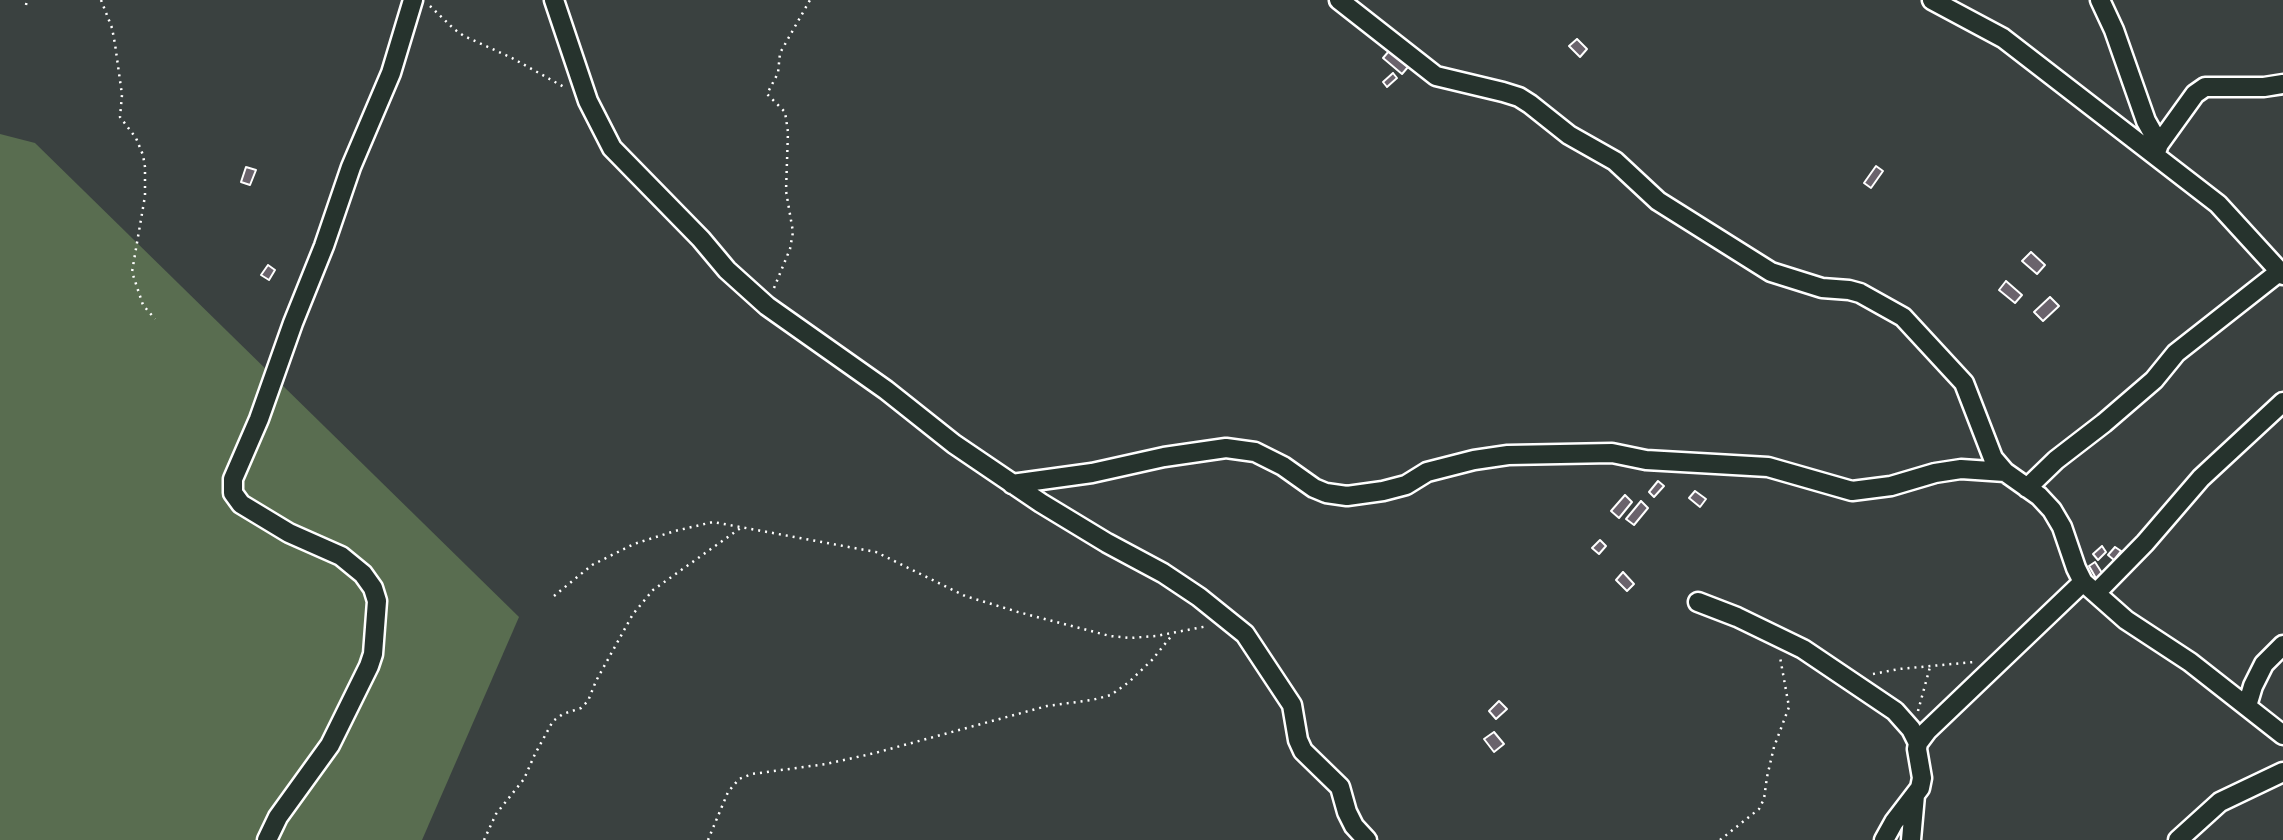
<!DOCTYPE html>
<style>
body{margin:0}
canvas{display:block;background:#3a4140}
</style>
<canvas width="2283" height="840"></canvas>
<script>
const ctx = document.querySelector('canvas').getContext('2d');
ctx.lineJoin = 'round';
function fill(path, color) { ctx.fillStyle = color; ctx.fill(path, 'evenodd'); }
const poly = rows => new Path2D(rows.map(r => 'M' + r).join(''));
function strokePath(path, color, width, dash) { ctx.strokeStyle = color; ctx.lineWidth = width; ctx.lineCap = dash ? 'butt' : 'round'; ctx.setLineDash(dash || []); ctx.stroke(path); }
fill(poly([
 [0,134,35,143,519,617,422,840,0,840]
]), '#596d50');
const building = poly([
 [1577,39,1587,49,1580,57,1569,46,1577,39],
 [1389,51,1408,67,1402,74,1383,58,1389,51],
 [1393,73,1397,78,1387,87,1383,82,1393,73],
 [1876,166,1883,171,1871,188,1864,183,1876,166],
 [246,167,256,170,250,185,241,182,246,167],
 [2031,252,2045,265,2037,274,2022,261,2031,252],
 [268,265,275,270,269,280,261,275,268,265],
 [2006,281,2022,295,2015,303,1999,290,2006,281],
 [2050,297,2059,306,2043,321,2034,312,2050,297],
 [1658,481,1664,486,1654,497,1649,492,1658,481],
 [1695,491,1706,499,1700,507,1689,498,1695,491],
 [1625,495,1632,502,1619,518,1611,511,1625,495],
 [1641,501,1648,508,1634,525,1626,519,1641,501],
 [1600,540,1606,546,1599,554,1592,548,1600,540],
 [2102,546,2106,552,2098,560,2093,554,2102,546],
 [2115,547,2121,551,2114,560,2108,555,2115,547],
 [2095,562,2104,576,2097,580,2089,566,2095,562],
 [1623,572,1634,584,1627,591,1616,580,1623,572],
 [1499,701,1507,709,1496,719,1489,711,1499,701],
 [1494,732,1504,744,1494,752,1484,739,1494,732]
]);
fill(building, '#6a636c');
strokePath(building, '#fff', 2);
const minor = poly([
 [554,0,588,101,612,148,701,239,727,270,767,306,886,390,954,444,1041,503,1107,543,1163,573,1199,597,1245,634,1292,705,1298,740,1303,751,1340,787,1347,812,1354,826,1367,840],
 [1339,0,1436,76,1503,92,1519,97,1530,104,1569,135,1615,161,1658,201,1771,272,1822,288,1849,290,1860,293,1903,317,1964,383,1993,458,2005,472,2039,496,2052,510,2062,527,2076,568,2083,582,2126,620,2190,662,2283,735],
 [1932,0,2003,38,2218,204,2283,275],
 [2100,0,2114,30,2146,121,2159,144],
 [2155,155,2159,144,2195,94,2205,87,2264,87,2283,84],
 [1012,484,1092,473,1164,457,1226,448,1255,452,1283,466,1314,488,1326,493,1347,496,1383,491,1406,485,1427,472,1474,460,1508,455,1612,453,1646,460,1768,467,1852,491,1891,486,1935,473,1961,469,2005,472],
 [2027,488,2056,460,2104,423,2154,380,2176,353,2279,272],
 [2097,592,2145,543,2201,478,2283,402],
 [1698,602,1737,617,1803,649,1895,711,1911,729,1918,743],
 [2247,706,2253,686,2264,664,2283,645],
 [267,840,278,817,330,745,369,666,373,654,377,601,373,588,363,574,341,556,289,533,241,504,233,493,233,479,259,419,293,323,324,246,351,167,391,73,413,0],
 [1884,840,1894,822,1920,788,1922,778,1917,749,1918,743,1927,731,2083,582],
 [1911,840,1915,795],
 [2178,840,2220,802,2283,772]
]);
strokePath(minor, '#fff', 23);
strokePath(poly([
 [101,0,112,28,115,44,122,95,120,117,136,138,143,155,145,167,145,196,132,272,143,305,155,319],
 [26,5,27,0],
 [430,6,454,29,464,36,512,58,564,87],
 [774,288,790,249,793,232,786,191,788,132,785,112,767,94,778,73,780,53,810,0],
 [554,596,592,565,634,544,675,531,713,522,876,552,965,596,1018,612,1110,636,1130,638,1156,636,1208,626],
 [1873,674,1899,669,1974,662],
 [1918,711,1930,667],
 [484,840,496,814,524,779,535,754,553,721,563,714,581,708,588,701,596,681,633,614,653,590,742,527],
 [708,840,728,792,739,779,752,774,826,764,875,753,1047,706,1092,700,1111,695,1129,682,1152,660,1173,634],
 [1720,840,1759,809,1764,799,1767,777,1774,747,1789,707,1780,657]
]), '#fff', 2.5, [2, 5]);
strokePath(minor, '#26332d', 18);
</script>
